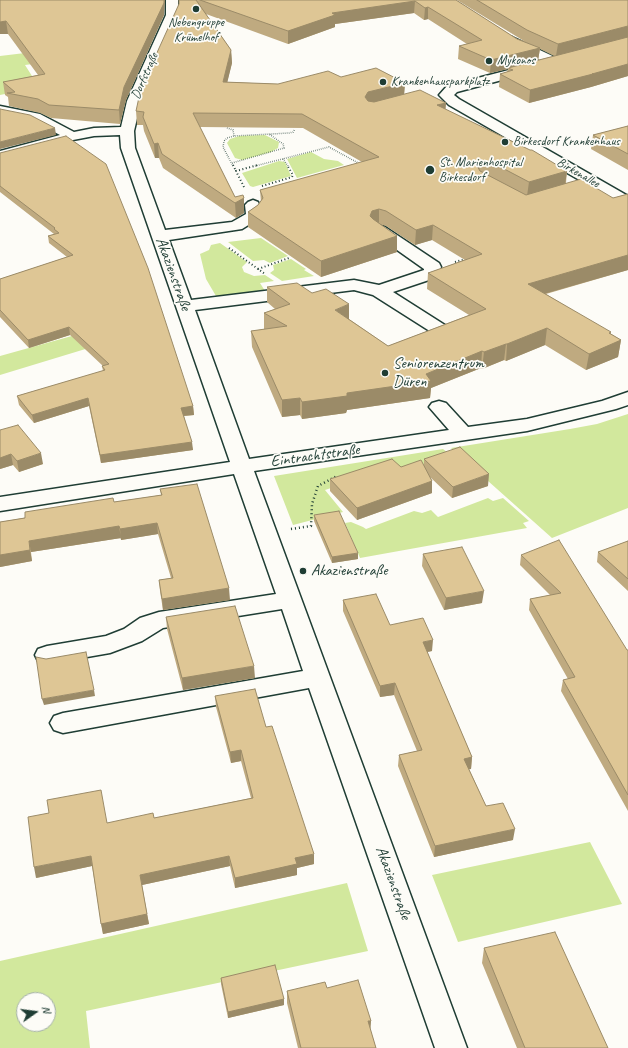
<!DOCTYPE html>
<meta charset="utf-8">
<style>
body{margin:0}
#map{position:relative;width:628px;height:1048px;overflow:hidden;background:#fdfcf7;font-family:Caveat,sans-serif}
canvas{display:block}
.north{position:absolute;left:16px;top:992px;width:40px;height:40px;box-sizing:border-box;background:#fdfcf7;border:1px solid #a4b0a9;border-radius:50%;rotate:76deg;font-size:11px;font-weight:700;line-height:16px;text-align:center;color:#1f3d34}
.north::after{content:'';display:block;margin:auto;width:14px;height:18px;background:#1f3d34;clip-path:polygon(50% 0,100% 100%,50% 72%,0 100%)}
</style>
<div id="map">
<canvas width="628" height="1048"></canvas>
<div class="north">N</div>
</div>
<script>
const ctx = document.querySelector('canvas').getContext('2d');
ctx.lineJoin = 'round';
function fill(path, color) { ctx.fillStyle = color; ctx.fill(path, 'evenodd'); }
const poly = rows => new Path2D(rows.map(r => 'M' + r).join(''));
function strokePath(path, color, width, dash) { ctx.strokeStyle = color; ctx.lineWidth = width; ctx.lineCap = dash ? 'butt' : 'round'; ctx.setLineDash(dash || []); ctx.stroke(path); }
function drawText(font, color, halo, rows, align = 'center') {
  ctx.font = font + ' Caveat,sans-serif'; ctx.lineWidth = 3.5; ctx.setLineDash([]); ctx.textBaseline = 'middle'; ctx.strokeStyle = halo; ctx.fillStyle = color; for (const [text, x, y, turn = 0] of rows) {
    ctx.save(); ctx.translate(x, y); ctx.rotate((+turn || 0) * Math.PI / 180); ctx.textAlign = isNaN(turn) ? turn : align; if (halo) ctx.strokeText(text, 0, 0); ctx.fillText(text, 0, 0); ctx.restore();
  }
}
fill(poly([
 [50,50,57,61,25,65,39,87,0,95,0,56],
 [265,135,279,142,278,148,271,152,242,160,235,158,227,143,230,139,239,136],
 [311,152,324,159,338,161,344,165,297,178,287,159],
 [279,161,285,162,291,176,253,187,250,186,242,173],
 [261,238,288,256,270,263,264,260,253,261,228,242],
 [220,243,247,262,242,267,244,272,254,276,265,275,274,281,260,283,265,291,222,297,216,296,206,279,200,254,209,250,211,245],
 [291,259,306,269,304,270,314,276,282,281,270,273,274,270,273,265],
 [79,334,92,347,0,375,0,356],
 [628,414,628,508,552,538,451,448,570,429,597,424],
 [443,449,454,458,401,477,392,468,325,490,343,512,293,525,274,476],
 [488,498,493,501,503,498,529,521,523,523,527,528,360,558,345,523,351,522,363,527,366,529,414,511,422,513,431,510,438,517],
 [590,842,622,904,458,942,432,875],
 [347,883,368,951,86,1011,90,1048,0,1048,0,961],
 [24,1000,48,1000,48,1024,24,1024]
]), '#d2e89d');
const minor = poly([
 [166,0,178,0,178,15,141,101,134,131,135,148,165,230,232,222,246,214,245,205,248,202,253,200,258,202,262,212,258,219,242,229,169,240,191,300,354,280,379,285,424,270,424,269,373,233,371,230,373,227,379,225,385,227,439,263,441,267,438,277,393,292,448,327,451,331,448,335,442,336,436,335,373,295,354,290,195,310,249,459,449,430,429,407,432,403,439,401,446,403,468,427,527,419,602,401,628,392,628,405,616,409,527,431,254,471,467,1048,435,1048,309,688,63,733,54,730,50,723,54,716,63,713,303,671,282,609,163,628,142,641,110,653,47,664,38,661,35,655,38,649,47,646,106,636,124,629,140,618,159,612,276,594,234,474,0,511,0,497,230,462,121,148,120,135,94,136,73,140,0,159,0,151,60,135,31,120,0,114,0,106,40,114,74,132,94,128,121,127,127,101,166,15,166,0],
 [512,37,559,59,561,62,559,65,551,65,517,50,506,41,508,38,512,37],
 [528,65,532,66,534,69,532,72,457,92,454,95,459,99,628,196,628,207,623,205,449,105,439,95,447,86,528,65]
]);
strokePath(minor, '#1f3d34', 3);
strokePath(poly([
 [227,128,233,130,234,136],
 [283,159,288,166],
 [232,163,284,148,283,144,269,134],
 [233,166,223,147,224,141,227,138,234,136,289,133,293,132,295,129],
 [255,166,329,147,360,164]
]), '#1f3d34', 1.5, [0.5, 1.5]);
strokePath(poly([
 [233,165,236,171],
 [262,186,292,177,293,175,287,165],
 [244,187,236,171,258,165],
 [229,248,265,274],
 [455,262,466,259],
 [258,269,289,258]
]), '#1f3d34', 2, [1, 2.5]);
strokePath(poly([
 [291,529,311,526,312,504,318,486,337,476]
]), '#1f3d34', 2.5, [1, 3]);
fill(minor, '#fdfcf7');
fill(poly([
 [0,0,164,15,126,100,120,124,51,118,40,113,9,106,8,97,5,95,3,82,38,75,8,34,0,34],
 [179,0,456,0,517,39,524,41,457,0,628,0,628,76,591,87,529,103,499,87,500,74,507,72,508,69,490,73,458,59,459,46,467,44,428,19,424,20,414,13,335,24,335,27,288,44,206,14,231,50,232,63,227,82,278,84,341,77,405,83,404,94,446,103,445,109,567,171,566,183,613,198,628,194,628,270,546,294,621,340,618,357,586,370,545,345,506,361,504,360,482,369,481,368,431,388,430,398,347,410,346,413,302,419,300,415,282,417,252,347,251,331,265,329,264,329,264,313,275,309,267,302,267,287,349,319,388,346,469,315,427,289,428,273,465,260,432,240,415,245,386,226,379,224,397,236,397,252,321,277,248,227,248,212,258,205,261,202,260,190,362,162,303,128,200,127,235,197,244,198,244,213,236,218,163,168,159,158,155,158,144,131,143,125,137,125,136,111,179,4],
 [540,49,554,56,538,60],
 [628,126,628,170,591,149,593,135],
 [0,153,193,406,194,415,184,416,193,450,101,463,89,406,34,423,19,405,17,396,103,371,102,366,103,366,70,335,29,348,0,317,0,279,67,257,49,243,48,236,54,234,0,192],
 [0,430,43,464,19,472,13,465,0,469],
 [424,459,488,486,452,498,430,477,432,481,432,493,357,520,330,491,330,479,401,467,424,466],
 [160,489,230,600,163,610,160,591,159,580,171,578,158,534,121,540,121,538,31,552,32,561,0,567,0,522,114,502,161,495],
 [314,515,358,559,332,563,314,521],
 [628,541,628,591,597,562,598,552],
 [423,554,482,603,444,610,422,566],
 [521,555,627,650,628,650,628,811,561,691,563,680,568,679,529,610,530,599,550,595,520,565],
 [343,600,390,625,432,651,427,652,472,757,471,769,469,769,486,806,513,840,434,857,398,766,399,755,417,751,394,695,380,697,343,611],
 [166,617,255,678,183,690,167,629],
 [215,696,266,727,314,864,297,868,297,875,235,888,230,866,142,885,149,924,103,934,92,866,36,878,107,823,154,818,251,798,241,761,231,763,216,707],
 [484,948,608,1048,517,1048,482,963],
 [221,978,284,999,284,1005,228,1018,221,984],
 [327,988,371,1021,370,1029,376,1048,298,1048,287,1003,287,991]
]), '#bfaa80');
fill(poly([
 [164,0,165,0,164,15,126,100,120,124,119,110,124,87],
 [415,1,414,13,335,24,335,27,288,44,288,31,332,13],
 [428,7,428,19,424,20,425,8],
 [6,21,8,34,0,34,0,22],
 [628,26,628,38,556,56,558,44],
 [540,48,538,61,508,68,508,69,490,73,491,60],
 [231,50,232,63,224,96,223,82],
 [628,64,628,76,591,87,529,103,530,90],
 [405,83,404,96,368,106,365,97,368,92],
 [446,103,445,116,437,105],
 [55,128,56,135,0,149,0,142],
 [158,143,159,158,155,158,154,144],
 [480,162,479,177,477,166],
 [567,171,565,185,527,196,529,182],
 [244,198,244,213,236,218,235,203],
 [379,209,379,224,370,231,370,216,372,211],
 [433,225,432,240,415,245,416,230],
 [397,236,397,252,321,277,321,261],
 [628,255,628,270,526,299,528,284],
 [349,304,349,320,335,310],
 [69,327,70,335,29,348,28,340],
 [547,328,545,345,506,361,507,344],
 [611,332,609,345,621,340,618,357,586,370,589,354,609,333],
 [506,344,504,360,482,369,484,352],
 [482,351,481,368,431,388,430,398,347,410,346,413,302,419,302,402,347,393,426,374],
 [88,398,89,406,34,423,32,415],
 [300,398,300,415,282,417,282,400],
 [193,406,194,415,182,416,181,408],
 [192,442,193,450,101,463,100,455],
 [41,453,43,464,19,472,17,461],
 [11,454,13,465,0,469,0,458],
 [489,474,488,486,452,498,453,487],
 [432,481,432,493,357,520,357,508],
 [157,523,158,534,121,540,120,529],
 [119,526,121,538,31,552,29,541],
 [30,550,32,561,0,567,0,555],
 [358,553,358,559,332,563,332,557],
 [229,588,230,600,163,610,162,599],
 [484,591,482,603,444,610,446,598],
 [433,640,432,651,422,653,423,642],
 [254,666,255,678,183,690,182,678],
 [395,683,394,695,380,697,380,686],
 [94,690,95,696,44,705,42,699],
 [241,750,241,761,231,763,230,752],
 [472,757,471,769,463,770,464,759],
 [515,829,513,840,434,857,435,846],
 [314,854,314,864,297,868,297,875,235,888,235,878,295,858],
 [91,856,92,866,36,878,34,867],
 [229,856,230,866,142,885,140,875],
 [147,914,149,924,103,934,101,924],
 [284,999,284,1005,228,1018,228,1012],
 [368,1021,371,1021,370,1033]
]), '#9b8b68');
const building = poly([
 [0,0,164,0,164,3,124,87,119,110,49,105,38,99,7,93,15,92,3,82,45,74,6,21,0,22,0,0],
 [179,0,196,0,231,50,223,82,278,84,328,71,341,77,376,68,405,83,368,92,365,97,368,101,374,102,420,90,446,103,437,105,530,150,532,150,567,171,529,182,491,162,480,162,477,166,480,171,526,195,581,179,613,198,628,194,628,255,528,284,611,332,609,333,621,340,589,354,547,328,507,344,506,344,484,352,482,351,426,374,431,381,347,393,347,396,302,402,300,398,282,400,251,331,287,326,264,313,290,304,267,287,297,283,312,293,326,289,349,304,335,310,388,346,486,309,428,273,482,254,433,225,416,230,386,211,379,209,372,211,370,216,373,219,397,236,321,261,248,212,258,205,263,198,260,190,379,157,302,114,193,113,235,197,243,195,244,198,235,203,162,154,158,143,154,144,143,117,144,112,136,111,141,88,179,4,179,0],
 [200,0,456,0,517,39,540,48,491,60,459,46,482,40,428,7,425,8,415,1,332,13,335,15,288,31,200,0],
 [477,0,628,0,628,26,558,44,527,30,477,0],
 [628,37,628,64,592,74,593,74,530,90,500,74,513,70,508,68,628,37],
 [0,109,30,115,55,128,0,142,0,109],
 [628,126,628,154,593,135,628,126],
 [66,136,106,164,148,268,193,406,181,408,192,442,100,455,88,398,32,415,17,396,105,370,102,366,109,364,69,327,28,340,0,310,0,279,73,255,48,236,59,233,54,229,55,228,0,186,0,153,66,136],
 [18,425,41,453,17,461,11,454,0,458,0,430,18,425],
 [460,447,489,474,453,487,424,459,460,447],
 [392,459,401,467,421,460,432,481,357,508,330,479,392,459],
 [197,484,229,588,162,599,159,580,173,578,157,523,120,529,119,526,29,541,30,550,0,555,0,522,25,518,25,512,113,498,114,502,162,495,160,489,197,484],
 [339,511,358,553,332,557,314,515,339,511],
 [559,540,627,650,628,650,628,795,563,680,575,677,530,599,561,593,521,555,559,540],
 [628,541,628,579,598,552,628,541],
 [462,547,484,591,446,598,423,554,462,547],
 [376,594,390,625,423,618,433,640,423,642,472,757,464,759,486,806,503,803,515,829,435,846,399,755,422,750,395,683,380,686,343,600,376,594],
 [235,606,254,666,182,678,166,617,235,606],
 [86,652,94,690,42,699,36,657,46,659,86,652],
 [255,689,266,727,272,726,314,854,295,858,297,864,235,878,229,856,140,875,147,914,101,924,91,856,34,867,28,817,49,813,47,800,101,790,107,823,153,813,154,818,253,798,241,750,230,752,215,696,255,689],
 [555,932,608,1048,525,1048,484,948,555,932],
 [275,965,284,999,228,1012,221,978,275,965],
 [358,980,371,1021,368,1021,376,1048,301,1048,287,991,325,982,327,988,358,980]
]);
fill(building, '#dec695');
strokePath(building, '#9b8b68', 1);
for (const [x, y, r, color] of [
 [196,9,4,"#1f3d34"],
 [489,61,4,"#1f3d34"],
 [383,82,4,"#1f3d34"],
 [505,142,4,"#1f3d34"],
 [430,170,5,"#1f3d34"],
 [385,373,4,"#1f3d34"],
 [303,571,4,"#1f3d34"]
]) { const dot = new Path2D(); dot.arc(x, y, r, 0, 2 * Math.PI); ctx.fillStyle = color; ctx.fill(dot); strokePath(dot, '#fdfcf7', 1.5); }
drawText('13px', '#1f3d34', '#fdfcf7', [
 ["Nebengruppe",196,23,"center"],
 ["Krümelhof",196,38,"center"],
 ["Mykonos",497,61],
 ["Krankenhausparkplatz",391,82],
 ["Birkesdorf Krankenhaus",513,142],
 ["St. Marienhospital",439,163],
 ["Birkesdorf",439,178]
], 'left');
drawText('13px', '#1f3d34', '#fdfcf7', [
 ["Dorfstraße",145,76,-66],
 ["Birkenallee",578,173,30]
]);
drawText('16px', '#1f3d34', '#fdfcf7', [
 ["Akazienstraße",173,274,70],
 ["Eintrachtstraße",315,456,-8],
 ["Akazienstraße",393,883,70]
]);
drawText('16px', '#1f3d34', '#fdfcf7', [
 ["Seniorenzentrum",393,364],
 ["Düren",393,382],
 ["Akazienstraße",311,571]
], 'left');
</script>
